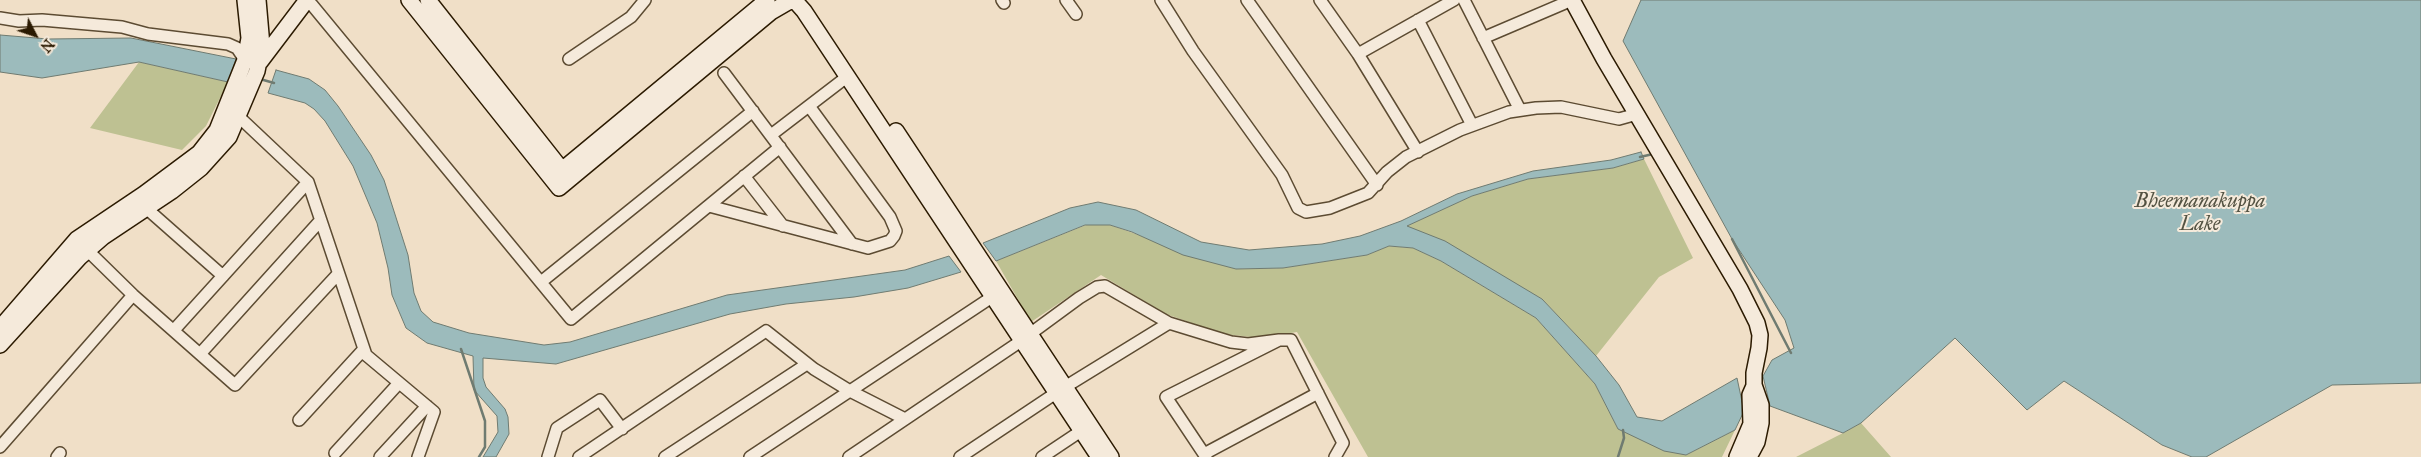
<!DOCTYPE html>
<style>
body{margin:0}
#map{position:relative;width:2421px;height:457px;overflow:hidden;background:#f0dfc7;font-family:"IM FELL Great Primer",serif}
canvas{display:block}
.north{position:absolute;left:10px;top:10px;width:50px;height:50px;-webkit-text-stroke:4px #f5eadb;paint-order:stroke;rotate:131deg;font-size:14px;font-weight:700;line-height:20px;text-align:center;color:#2b1a01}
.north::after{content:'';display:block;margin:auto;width:18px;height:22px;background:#2b1a01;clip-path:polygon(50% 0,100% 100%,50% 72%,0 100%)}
</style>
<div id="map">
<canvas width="2421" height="457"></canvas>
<div class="north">N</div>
</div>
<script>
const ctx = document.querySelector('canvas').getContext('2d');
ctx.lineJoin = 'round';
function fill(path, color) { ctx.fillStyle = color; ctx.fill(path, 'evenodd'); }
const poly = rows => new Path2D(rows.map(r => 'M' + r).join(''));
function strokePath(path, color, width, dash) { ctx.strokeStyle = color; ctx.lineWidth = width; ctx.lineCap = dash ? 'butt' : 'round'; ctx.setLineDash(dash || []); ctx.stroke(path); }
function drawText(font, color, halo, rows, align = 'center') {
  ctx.font = font + ' "IM FELL Great Primer",serif'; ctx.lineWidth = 4; ctx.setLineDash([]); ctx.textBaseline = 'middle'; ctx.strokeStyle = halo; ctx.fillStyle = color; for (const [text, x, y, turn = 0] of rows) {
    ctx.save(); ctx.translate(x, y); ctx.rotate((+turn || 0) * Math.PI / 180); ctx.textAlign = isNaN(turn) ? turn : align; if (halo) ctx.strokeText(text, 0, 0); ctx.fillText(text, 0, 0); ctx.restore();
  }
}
fill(poly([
 [139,62,228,82,206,126,182,150,90,128],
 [1644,159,1693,258,1659,277,1596,356,1542,299,1406,226,1472,196,1528,179,1613,168],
 [1086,225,1110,225,1236,269,1283,268,1367,255,1389,246,1413,248,1441,261,1536,318,1595,384,1618,429,1686,455,1735,430,1722,457,1368,457,1297,332,1261,338,1223,334,1166,314,1101,275,1031,322,996,261],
 [1861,423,1891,457,1796,457,1843,433]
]), '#bec192');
const water = poly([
 [1641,0,2421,0,2421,383,2332,385,2206,457,2192,457,2162,445,2064,381,2027,410,1955,338,1861,423,1843,433,1770,406,1763,376,1772,360,1794,348,1785,320,1732,239,1623,41,1641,0],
 [0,35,48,39,131,38,236,59,228,82,139,62,42,78,0,72,0,35],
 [276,70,309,79,325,90,338,106,371,155,384,180,408,255,414,293,421,311,433,322,469,333,544,345,570,342,727,295,905,270,949,256,961,272,908,288,854,297,786,304,730,314,556,364,483,358,483,378,486,387,505,409,508,417,509,434,496,457,483,457,498,432,497,416,474,390,473,356,427,343,406,328,392,295,388,268,377,223,353,166,325,121,314,109,305,103,268,93,276,70],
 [1641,152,1644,159,1613,168,1528,179,1472,196,1407,226,1445,241,1542,299,1596,356,1619,385,1637,417,1662,421,1737,378,1744,411,1735,430,1686,455,1664,451,1618,429,1595,384,1536,318,1441,261,1413,248,1389,246,1367,255,1283,268,1236,269,1183,255,1132,232,1110,225,1085,225,996,261,983,243,1070,208,1098,202,1136,210,1201,242,1249,250,1322,244,1360,236,1401,221,1457,194,1533,171,1611,160,1641,152]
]);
fill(water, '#9cbbbc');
strokePath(water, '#6f7b71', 1);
strokePath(poly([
 [260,79,274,83],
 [1640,157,1653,154],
 [1732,239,1791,353],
 [461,349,485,421,485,447,479,457],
 [1618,457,1624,438,1623,430]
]), '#6f7b71', 2.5);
const street = poly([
 [308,0,571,319,780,147],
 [1002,0,1004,3],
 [1066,0,1076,14],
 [1161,0,1193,51,1282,175,1298,208,1306,212,1330,208,1368,193,1387,172,1406,157,1460,130,1509,112,1536,108,1561,107,1619,119,1637,114],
 [1247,0,1377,185],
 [1320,0,1358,54,1418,152],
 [1464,0,1520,110],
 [0,18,19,21,42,20,122,27,148,34,228,44,237,48,245,60],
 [1418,20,1472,125],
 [1483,38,1565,3],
 [1358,54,1454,0],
 [569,59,631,17,645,0],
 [724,73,852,244],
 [238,116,308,182,366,355,434,412,418,457],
 [771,135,848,76],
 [744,176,783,226],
 [709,206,868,248,890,241,894,236,896,231,890,217,809,106],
 [146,208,223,276],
 [83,246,133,295,235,385,338,274],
 [541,282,753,111],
 [174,330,308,182],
 [1030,334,1079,298,1097,287,1105,286,1169,323],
 [200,354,320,221],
 [299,420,364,349],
 [0,447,133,295],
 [335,453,399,383],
 [1204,454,1318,393],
 [57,457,60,453],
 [380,457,427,406],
 [548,457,557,428,600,400,622,429],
 [579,457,766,331,814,369,850,391,905,419],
 [665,457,807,364],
 [750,457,992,297],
 [849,457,1021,341],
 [960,457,1065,387,1169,323,1231,342,1248,344,1279,340],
 [1042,457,1081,431],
 [1206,457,1166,397,1279,340,1291,340,1343,443,1335,457]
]);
const secondary = poly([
 [409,0,559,188],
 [428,0,562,170],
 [1572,0,1604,59,1740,289,1757,323,1760,335,1759,348,1754,373,1754,385,1761,405,1761,423,1757,442,1749,457],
 [260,62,307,0],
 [896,131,1111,457],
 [559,188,771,12,790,1,796,2,804,11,1099,457],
 [559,188,562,170,767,0],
 [0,328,77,239,144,194,199,153,217,130,245,60,249,38,245,0],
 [0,345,80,257,103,237,172,191,201,168,229,137,257,71,262,46,258,0],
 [1737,457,1751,424,1750,395,1754,386]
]);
strokePath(street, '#5c4b32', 14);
strokePath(secondary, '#2b1a01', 18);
strokePath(street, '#f5eadb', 11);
strokePath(secondary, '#f5eadb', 15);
drawText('italic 20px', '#535242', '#f5eadb', [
 ["Bheemanakuppa",2200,202],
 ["Lake",2200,225]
]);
</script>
